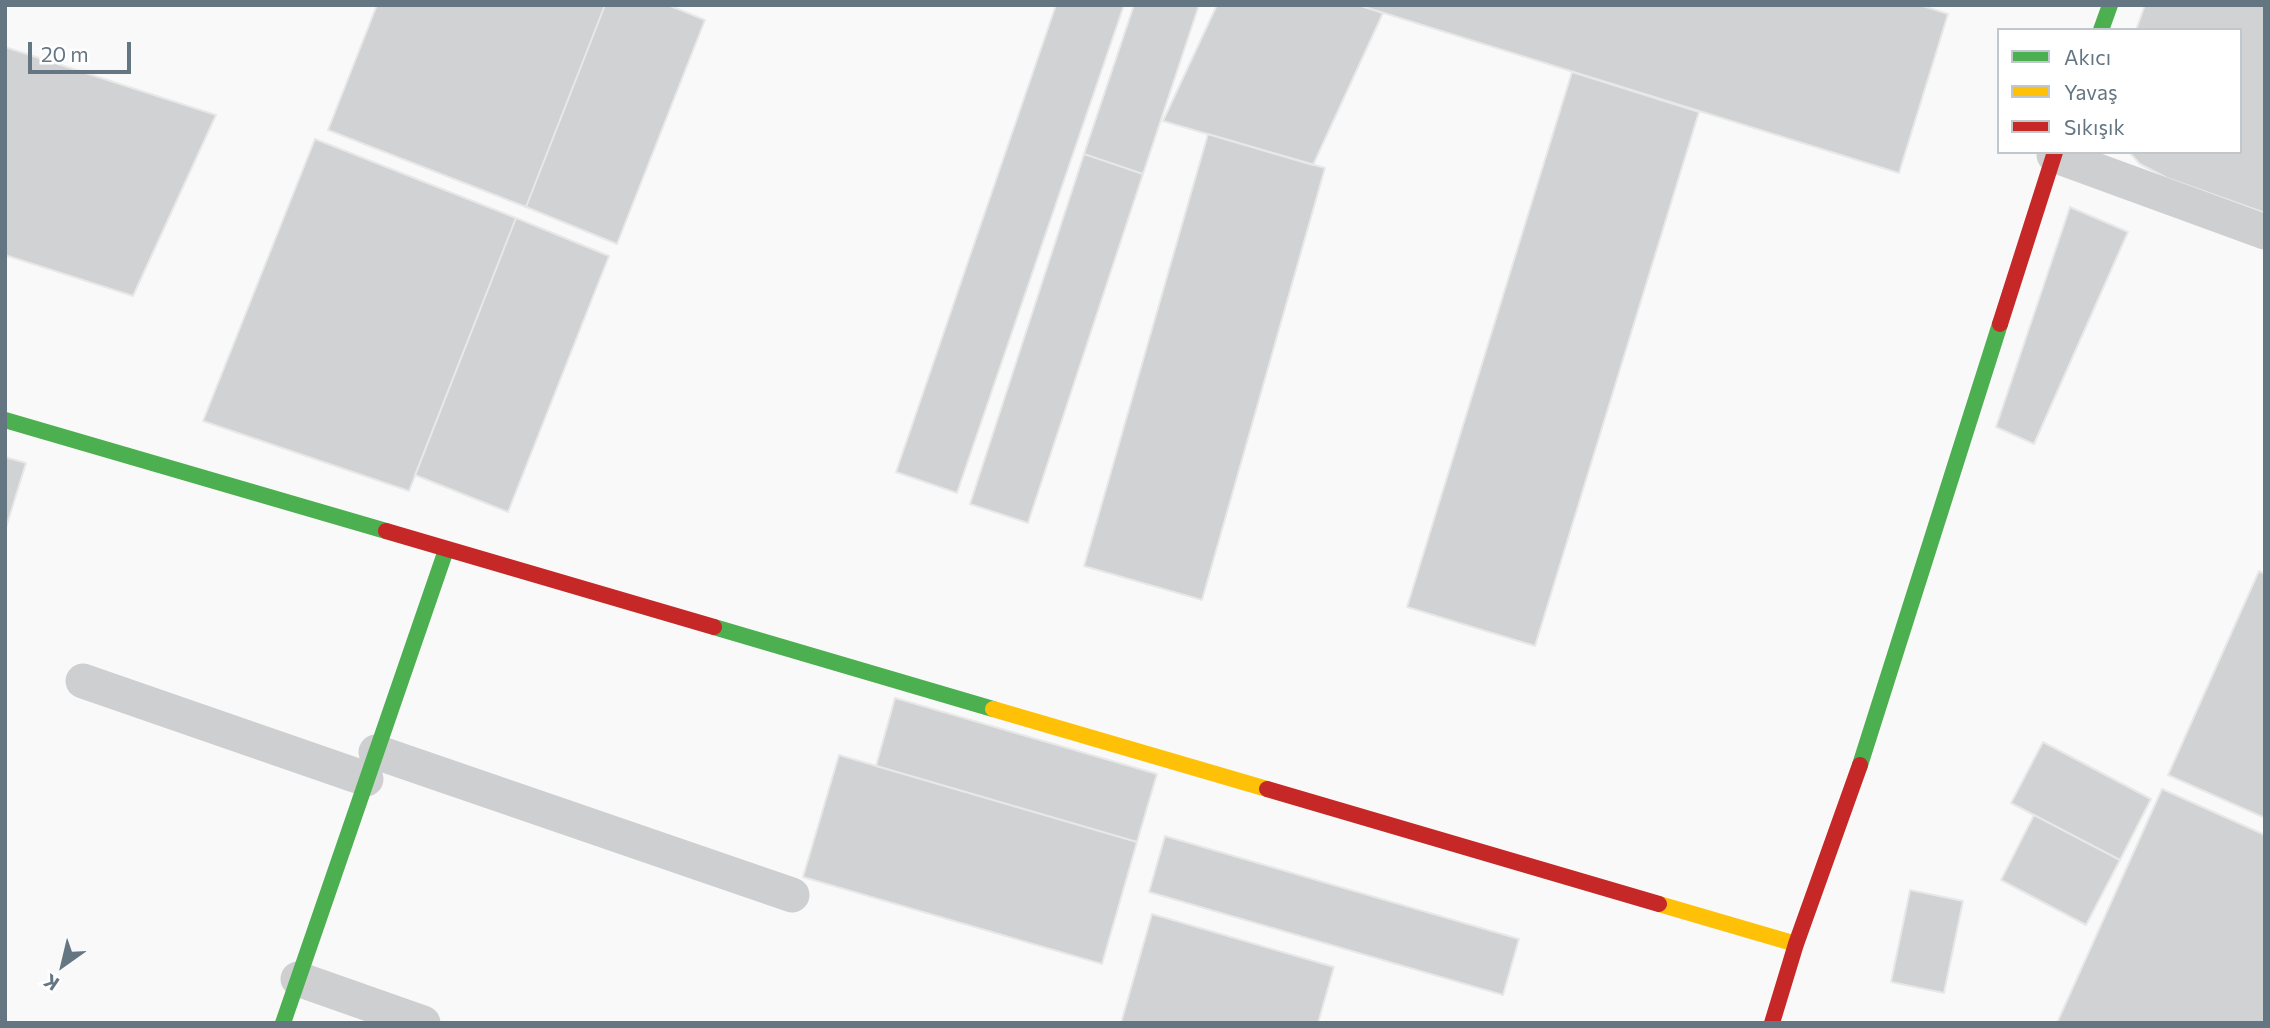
<!DOCTYPE html>
<meta charset="utf-8">
<style>
body{margin:0}
#map{position:relative;width:2270px;height:1028px;overflow:hidden;background:#f9f9f9;font-family:Commissioner,sans-serif}
canvas{display:block}
.frame{position:absolute;inset:0;border:7px solid #657683;pointer-events:none}
.legend{position:absolute;left:1997px;top:28px;width:245px;height:126px;box-sizing:border-box;background:#fff;border:2px solid #c1c8cd;margin:0;padding:9px 12px;list-style:none;font-size:21px;color:#657683}
.legend li{display:flex;align-items:center;gap:14px;height:35px}
.legend b{width:35px;border:2px solid #c1c8cd}
.north{position:absolute;left:28px;top:930px;width:70px;height:70px;-webkit-text-stroke:5px #fff;paint-order:stroke;rotate:214deg;font-size:19px;font-weight:700;line-height:28px;text-align:center;color:#657683}
.north::after{content:'';display:block;margin:auto;width:24px;height:32px;background:#657683;clip-path:polygon(50% 0,100% 100%,50% 72%,0 100%)}
.scale{position:absolute;left:28px;top:42px;width:103px;height:32px;box-sizing:border-box;border:4px solid #657683;border-top:0;padding-left:9px;font-size:21px;line-height:24px;white-space:nowrap;color:#657683;-webkit-text-stroke:5px #fff;paint-order:stroke}
</style>
<div id="map">
<canvas width="2270" height="1028"></canvas>
<div class="frame"></div>
<ul class="legend">
<li><b style="height:9px;background:#4caf50"></b>Akıcı</li>
<li><b style="height:9px;background:#ffc107"></b>Yavaş</li>
<li><b style="height:9px;background:#c62828"></b>Sıkışık</li>
</ul>
<div class="north">K</div>
<div class="scale">20 m</div>
</div>
<script>
const ctx = document.querySelector('canvas').getContext('2d');
ctx.lineJoin = 'round';
function fill(path, color) { ctx.fillStyle = color; ctx.fill(path, 'evenodd'); }
const poly = rows => new Path2D(rows.map(r => 'M' + r).join(''));
function strokePath(path, color, width, dash) { ctx.strokeStyle = color; ctx.lineWidth = width; ctx.lineCap = dash ? 'butt' : 'round'; ctx.setLineDash(dash || []); ctx.stroke(path); }
const building = poly([
 [377,5,605,5,526,207,328,130,377,5],
 [605,5,668,5,705,20,617,244,526,207,605,5],
 [1056,5,1124,5,957,493,896,472,1056,5],
 [1134,5,1199,5,1143,174,1084,154,1134,5],
 [1217,5,1358,5,1383,13,1313,165,1163,121,1217,5],
 [1358,5,1920,5,1948,14,1899,173,1358,5],
 [2145,5,2265,5,2265,213,2167,178,2140,164,2129,152,2240,152,2240,30,2136,30,2145,5],
 [5,47,216,115,133,296,5,255,5,47],
 [1572,72,1699,112,1535,646,1407,607,1572,72],
 [1208,134,1325,168,1202,600,1084,566,1208,134],
 [315,139,516,218,409,491,203,421,315,139],
 [1084,154,1143,174,1028,523,970,504,1084,154],
 [2070,207,2128,232,2034,444,1996,427,2070,207],
 [516,218,609,256,508,512,415,475,516,218],
 [5,457,26,463,5,531,5,457],
 [2259,571,2265,574,2265,818,2168,775,2259,571],
 [895,698,1157,774,1137,842,876,766,895,698],
 [2043,742,2151,799,2120,860,2011,803,2043,742],
 [839,755,1137,842,1102,964,803,877,839,755],
 [2162,789,2265,835,2265,1023,2057,1023,2162,789],
 [2034,815,2120,860,2086,925,2001,880,2034,815],
 [1165,836,1519,939,1503,995,1149,892,1165,836],
 [1910,890,1963,901,1944,993,1891,982,1910,890],
 [1152,914,1334,967,1318,1023,1121,1023,1152,914]
]);
fill(building, '#d0d2d3');
strokePath(building, '#e8e8e8', 2);
strokePath(poly([
 [2054,155,2265,232],
 [83,681,366,779],
 [376,752,792,895],
 [298,979,423,1023]
]), '#cecfd0', 35);
strokePath(poly([
 [2101,30,2110,5],
 [5,420,386,531],
 [714,627,993,709],
 [1860,765,2000,324],
 [283,1023,446,550]
]), '#4caf50', 16);
strokePath(poly([
 [993,709,1267,789],
 [1659,904,1796,944]
]), '#ffc107', 16);
strokePath(poly([
 [2000,324,2055,152],
 [386,531,714,627],
 [1267,789,1659,904],
 [1772,1023,1796,944,1860,765]
]), '#c62828', 16);
</script>
